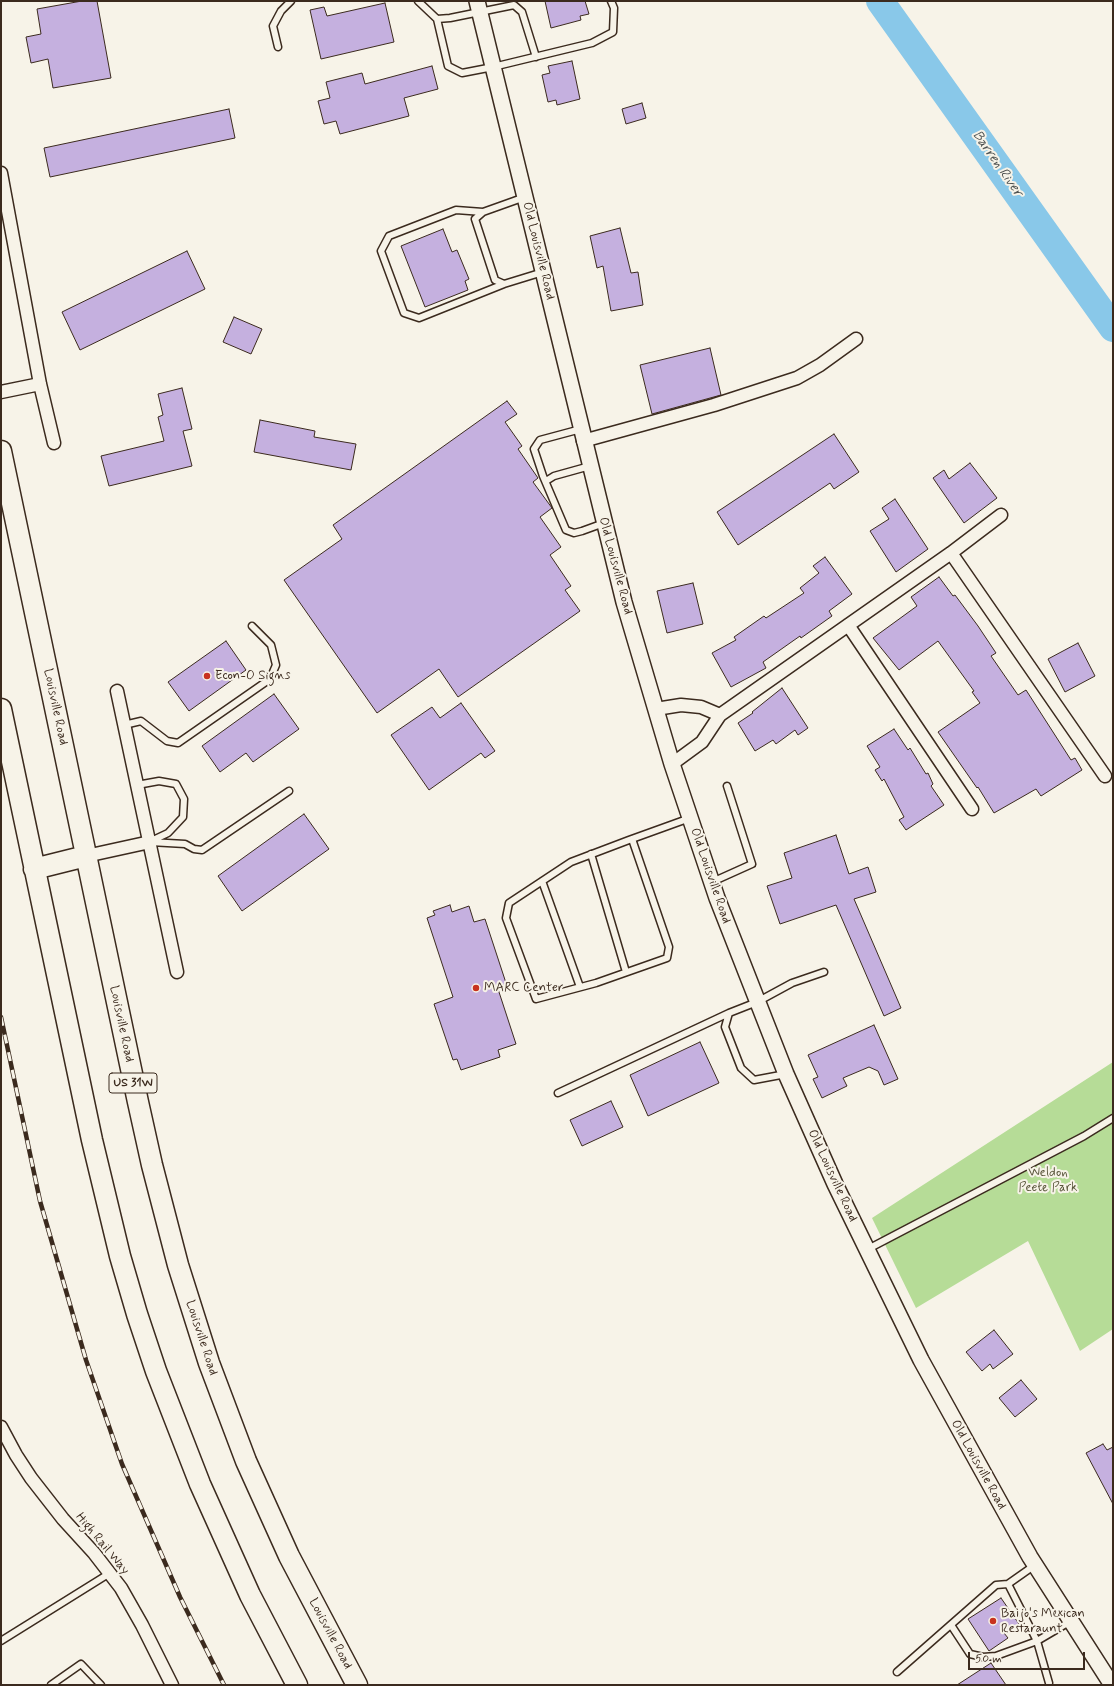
<!DOCTYPE html>
<style>
body{margin:0}
#map{position:relative;width:1114px;height:1686px;overflow:hidden;background:#f7f3e8;font-family:Mynerve,sans-serif}
canvas{display:block}
.frame{position:absolute;inset:0;border:2px solid #3b2a1e;pointer-events:none}
.scale{position:absolute;left:968px;top:1652px;width:117px;height:18px;box-sizing:border-box;border:2px solid #3b2a1e;border-top:0;padding-left:5px;font-size:12px;line-height:14px;white-space:nowrap;color:#3b2a1e;-webkit-text-stroke:3px #f7f3e8;paint-order:stroke}
</style>
<div id="map">
<canvas width="1114" height="1686"></canvas>
<div class="frame"></div>
<div class="scale">50 m</div>
</div>
<script>
const ctx = document.querySelector('canvas').getContext('2d');
ctx.lineJoin = 'round';
function fill(path, color) { ctx.fillStyle = color; ctx.fill(path, 'evenodd'); }
const poly = rows => new Path2D(rows.map(r => 'M' + r).join(''));
function strokePath(path, color, width, dash) { ctx.strokeStyle = color; ctx.lineWidth = width; ctx.lineCap = dash ? 'butt' : 'round'; ctx.setLineDash(dash || []); ctx.stroke(path); }
function drawText(font, color, halo, rows, align = 'center') {
  ctx.font = font + ' Mynerve,sans-serif'; ctx.lineWidth = 4; ctx.setLineDash([]); ctx.textBaseline = 'middle'; ctx.strokeStyle = halo; ctx.fillStyle = color; for (const [text, x, y, turn = 0] of rows) {
    ctx.save(); ctx.translate(x, y); ctx.rotate((+turn || 0) * Math.PI / 180); ctx.textAlign = isNaN(turn) ? turn : align; if (halo) ctx.strokeText(text, 0, 0); ctx.fillText(text, 0, 0); ctx.restore();
  }
}
fill(poly([
 [1113,1062,1113,1329,1080,1351,1028,1241,916,1308,872,1218]
]), '#b6dc97');
strokePath(poly([
 [880,1,1113,328]
]), '#89c8e9', 28);
const building = poly([
 [82,1,97,1,111,78,53,88,48,59,31,63,26,37,41,34,37,9,82,1],
 [545,1,585,1,589,14,580,16,581,20,551,28,545,1],
 [385,3,394,42,321,59,310,10,324,7,327,16,385,3],
 [572,61,580,99,557,105,556,100,548,102,542,75,550,73,548,66,572,61],
 [432,66,438,89,404,98,409,116,340,134,336,121,324,124,318,101,330,98,326,82,362,73,365,84,432,66],
 [642,103,646,118,626,124,622,109,642,103],
 [229,109,235,138,50,177,44,148,229,109],
 [620,228,631,273,638,272,643,305,611,311,603,266,597,268,590,236,620,228],
 [443,229,452,252,457,250,469,279,465,281,468,290,425,307,401,246,443,229],
 [187,251,205,289,80,350,62,312,187,251],
 [234,317,262,329,251,354,223,342,234,317],
 [710,348,721,395,652,414,640,365,710,348],
 [182,388,192,429,183,431,192,466,109,486,101,456,164,441,158,417,163,415,158,394,182,388],
 [507,401,517,414,505,422,522,446,518,449,538,478,533,482,552,508,540,517,561,547,550,555,571,586,565,590,580,611,458,697,439,669,377,713,284,580,342,539,333,525,507,401],
 [260,420,315,431,314,437,356,444,351,470,254,452,260,420],
 [834,434,859,472,834,489,830,483,738,545,717,512,834,434],
 [970,463,997,498,964,523,933,478,944,470,949,479,970,463],
 [895,499,928,549,896,572,870,531,889,519,882,508,895,499],
 [825,557,852,594,829,611,832,616,801,638,800,636,763,662,766,668,731,687,712,653,736,640,734,637,764,616,766,618,804,593,800,588,819,573,813,566,825,557],
 [939,577,953,596,955,595,978,626,996,653,991,656,1018,695,1026,690,1071,760,1075,758,1082,770,1041,796,1036,789,994,813,978,787,977,788,938,732,980,703,972,692,974,691,938,641,899,670,873,638,917,606,911,597,939,577],
 [693,583,703,624,667,633,657,591,693,583],
 [226,641,246,670,189,711,168,682,226,641],
 [1078,643,1095,676,1065,692,1048,659,1078,643],
 [782,688,808,728,798,735,795,730,776,744,773,740,755,751,738,723,753,713,752,712,782,688],
 [274,694,299,729,253,762,246,753,220,772,202,746,274,694],
 [461,703,495,751,485,758,481,753,429,790,391,735,432,707,440,718,461,703],
 [894,729,908,750,910,748,926,774,928,773,933,784,931,786,944,805,906,830,899,820,904,817,884,779,882,781,875,770,880,767,867,746,894,729],
 [304,814,329,849,242,911,218,876,304,814],
 [836,835,849,874,868,867,876,892,854,899,901,1008,884,1016,836,905,780,924,767,886,792,878,784,853,836,835],
 [450,905,452,912,469,906,474,922,485,919,507,986,498,989,516,1044,498,1050,500,1057,461,1070,457,1059,453,1060,434,1004,453,997,427,918,435,915,433,911,450,905],
 [874,1025,898,1079,884,1085,878,1071,869,1067,843,1078,847,1086,822,1098,813,1079,818,1077,808,1055,874,1025],
 [700,1042,719,1083,648,1116,630,1075,700,1042],
 [611,1101,623,1127,582,1146,570,1120,611,1101],
 [994,1330,1013,1354,993,1369,990,1364,982,1371,966,1352,994,1330],
 [1021,1380,1037,1399,1015,1417,999,1398,1021,1380],
 [1103,1444,1107,1450,1113,1447,1113,1504,1086,1453,1103,1444],
 [1001,1598,1019,1624,1004,1633,1008,1638,989,1651,968,1619,1001,1598],
 [991,1663,1006,1685,957,1685,991,1663]
]);
fill(building, '#c5b0df');
strokePath(building, '#3b2a1e', 1);
const service = poly([
 [418,1,437,19,450,18,514,5,522,12,536,57],
 [437,19,448,66,462,73,493,67,592,43,613,32,614,8,611,1],
 [278,47,273,26,281,11,291,1],
 [525,197,483,212,475,219,495,280,504,284,543,272],
 [483,212,456,210,389,236,381,251,404,313,419,318,504,284],
 [581,429,540,440,534,449,543,476,566,530,574,533,582,531,604,523],
 [546,481,554,476,590,466],
 [124,725,141,721,167,741,178,743,270,679,276,665,271,645,252,626],
 [137,785,159,781,176,784,184,799,183,817,168,833,151,841],
 [632,839,669,947,667,958,596,983,536,999,506,918,509,903,571,862,629,840,690,818],
 [150,842,185,844,194,849,202,850,289,791],
 [591,854,626,972],
 [542,881,580,987],
 [712,882,752,864,727,786],
 [786,1074,754,1080,741,1068,725,1027,729,1013,757,1002,792,983,824,972],
 [558,1093,729,1013],
 [868,1249,1084,1136,1113,1118],
 [1035,1565,1008,1584,1037,1641,1071,1621],
 [951,1625,970,1654,983,1657,996,1656,1037,1641,1049,1683],
 [1,1641,110,1573],
 [897,1672,996,1585,1008,1584],
 [51,1685,81,1664,101,1685]
]);
const minor = poly([
 [1,173,40,384,54,443],
 [1,392,40,384],
 [583,441,714,405,797,378,820,365,856,339],
 [951,553,1105,776],
 [848,625,972,809],
 [117,691,177,972],
 [656,709,681,705,701,707,720,715,951,553,1001,515],
 [672,764,702,742,720,715],
 [86,856,150,842],
 [1,1427,16,1455,31,1478,63,1519,94,1553,121,1588,142,1625,172,1685]
]);
const tertiary = poly([
 [477,1,624,602,672,764,717,898,786,1074,835,1184,921,1360,1030,1557,1112,1685]
]);
const primary = poly([
 [1,451,138,1102,152,1165,178,1265,209,1363,246,1461,289,1556,357,1685],
 [1,709,92,1140,120,1256,137,1314,156,1371,200,1484,250,1595,297,1685],
 [34,869,86,856]
]);
strokePath(service, '#3b2a1e', 9);
strokePath(minor, '#3b2a1e', 15);
strokePath(tertiary, '#3b2a1e', 18);
strokePath(primary, '#3b2a1e', 23);
strokePath(service, '#f7f3e8', 6);
strokePath(minor, '#f7f3e8', 12);
strokePath(tertiary, '#f7f3e8', 15);
strokePath(primary, '#f7f3e8', 20);
const rail = poly([
 [1,1017,40,1201,86,1360,122,1464,180,1597,224,1685]
]);
strokePath(rail, '#3b2a1e', 4.5);
strokePath(rail, '#f7f3e8', 3, [9]);
for (const [x, y, r, color] of [
 [207,676,4,"#c8321e"],
 [476,988,4,"#c8321e"],
 [993,1621,4,"#c8321e"]
]) { const dot = new Path2D(); dot.arc(x, y, r, 0, 2 * Math.PI); ctx.fillStyle = color; ctx.fill(dot); strokePath(dot, '#f7f3e8', 1.5); }
for (const [x, y, w] of [
 [133,1083,48]
]) { const box = new Path2D(); box.roundRect(x - w / 2, y - 10, w, 20, 3); ctx.fillStyle = '#f7f3e8'; ctx.fill(box); strokePath(box, '#3b2a1e', 1); }
drawText('bold 12px', '#3b2a1e', null, [
 ["US 31W",133,1083]
]);
drawText('13px', '#3b2a1e', '#f7f3e8', [
 ["Old Louisville Road",538,251,76],
 ["Old Louisville Road",615,566,75],
 ["Louisville Road",55,707,78],
 ["Old Louisville Road",710,876,71],
 ["Louisville Road",121,1024,78],
 ["Old Louisville Road",832,1176,65],
 ["Louisville Road",201,1338,72],
 ["Old Louisville Road",978,1465,61],
 ["High Rail Way",102,1544,50],
 ["Louisville Road",330,1634,62]
]);
drawText('13px', '#3b2a1e', '#f7f3e8', [
 ["Econ-O Signs",215,676],
 ["MARC Center",484,988],
 ["Baijo's Mexican",1001,1614],
 ["Restaraunt",1001,1629]
], 'left');
drawText('13px', '#5a563c', '#f7f3e8', [
 ["Weldon",1048,1173],
 ["Peete Park",1048,1188]
]);
drawText('italic 14px', '#4e5251', '#f7f3e8', [
 ["Barren River",997,164,55]
]);
</script>
